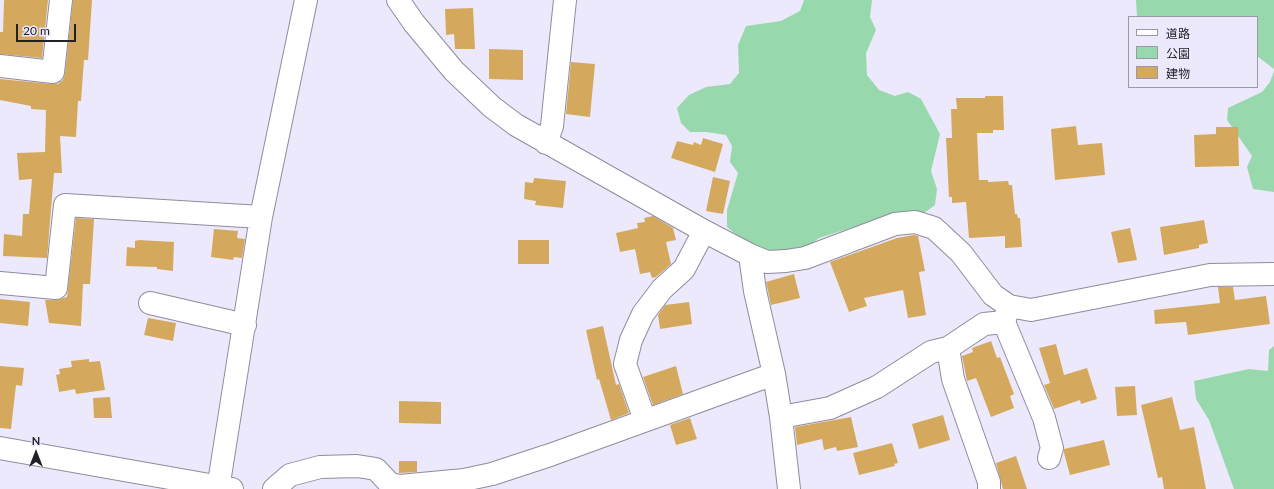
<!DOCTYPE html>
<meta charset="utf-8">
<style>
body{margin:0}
#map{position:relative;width:1274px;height:489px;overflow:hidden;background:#ede9fc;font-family:Lato,"Noto Sans JP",sans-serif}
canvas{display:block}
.legend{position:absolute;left:1128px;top:16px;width:130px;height:72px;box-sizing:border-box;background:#ede9fc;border:1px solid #9c99a7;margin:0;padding:5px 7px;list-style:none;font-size:12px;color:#232128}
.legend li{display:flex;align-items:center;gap:8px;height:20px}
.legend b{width:20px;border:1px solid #9c99a7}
.north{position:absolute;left:16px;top:433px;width:40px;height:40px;-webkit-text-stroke:3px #ede9fc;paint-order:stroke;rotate:0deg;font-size:11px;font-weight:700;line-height:16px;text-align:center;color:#232128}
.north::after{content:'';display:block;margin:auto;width:14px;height:18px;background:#232128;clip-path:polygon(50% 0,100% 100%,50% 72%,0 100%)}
.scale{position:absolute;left:16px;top:24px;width:60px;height:18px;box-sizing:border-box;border:2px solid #232128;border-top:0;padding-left:5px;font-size:12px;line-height:14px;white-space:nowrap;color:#232128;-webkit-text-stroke:3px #ede9fc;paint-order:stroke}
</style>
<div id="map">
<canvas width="1274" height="489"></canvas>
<ul class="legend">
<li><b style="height:5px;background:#fff"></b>道路</li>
<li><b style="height:11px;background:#97d8ac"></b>公園</li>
<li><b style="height:11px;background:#d4a95e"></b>建物</li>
</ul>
<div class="north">N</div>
<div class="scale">20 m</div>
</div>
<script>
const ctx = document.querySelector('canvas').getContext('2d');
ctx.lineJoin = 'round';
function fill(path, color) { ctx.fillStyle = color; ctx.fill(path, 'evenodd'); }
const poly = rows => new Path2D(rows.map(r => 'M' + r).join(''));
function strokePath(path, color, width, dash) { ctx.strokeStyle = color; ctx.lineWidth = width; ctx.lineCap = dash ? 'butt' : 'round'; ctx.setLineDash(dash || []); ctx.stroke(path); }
fill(poly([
 [804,0,872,0,870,17,876,30,866,53,867,75,879,90,895,96,908,92,921,99,940,134,931,171,937,189,935,205,924,213,898,219,876,220,819,238,811,244,799,262,752,248,727,227,727,210,738,173,730,162,732,146,726,135,707,132,690,132,681,123,677,108,689,95,706,87,730,84,739,73,738,45,746,26,781,21,800,11],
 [1136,0,1274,0,1274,69,1257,56,1257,17,1137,17],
 [1274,71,1274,192,1253,189,1247,167,1252,156,1227,120,1228,108,1262,92,1270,82],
 [1274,346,1274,489,1234,489,1209,420,1196,399,1194,381,1249,369,1268,371,1269,350]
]), '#97d8ac');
fill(poly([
 [4,0,48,0,42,58,0,54,0,32,3,32],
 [73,0,92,0,88,60,84,60,81,101,78,101,76,137,60,136,62,173,54,173,47,258,3,256,4,234,22,236,23,214,29,214,32,179,19,180,17,153,45,152,46,110,31,109,31,106,0,100,0,79,52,84,58,84,63,80,65,73],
 [473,8,475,49,455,49,454,34,446,35,445,9],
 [489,49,523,50,523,80,489,79],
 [571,62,595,64,590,117,566,114],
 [985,96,1003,96,1004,130,993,130,993,133,977,133,979,180,988,180,988,182,1008,181,1009,185,1012,185,1015,214,1017,214,1018,218,1020,218,1022,247,1005,248,1005,236,969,238,966,202,952,203,952,197,949,197,946,138,952,138,951,109,957,109,956,98,985,98],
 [1076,126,1078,145,1102,143,1105,175,1055,180,1051,129],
 [1216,127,1238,127,1239,166,1195,167,1194,135,1216,134],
 [703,138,723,144,715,172,671,158,677,141,693,145,694,142,701,145],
 [713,177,730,181,723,214,706,211],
 [534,178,566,181,563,208,535,205,536,201,524,199,525,182,533,183],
 [653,216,673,228,676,240,666,242,671,264,656,277,652,278,650,272,640,274,635,249,620,252,616,233,638,228,637,223,645,222,644,218],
 [76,218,94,219,90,284,83,284,81,326,49,323,45,300,55,300,67,297],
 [1204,220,1208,243,1199,245,1199,248,1164,255,1160,227],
 [1130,228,1137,260,1118,263,1111,232],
 [214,229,238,231,237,238,245,239,242,258,234,257,233,260,211,257],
 [914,235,918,236,925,271,919,272,926,315,908,318,903,290,864,298,867,306,849,312,830,262,897,238],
 [139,240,174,242,173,271,157,269,157,267,126,266,127,247,135,248,135,241],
 [518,240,549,240,549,264,518,264],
 [794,274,800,298,771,305,766,282],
 [1218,287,1233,287,1235,300,1266,296,1270,324,1188,335,1186,322,1155,324,1154,310,1220,303],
 [0,299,30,302,28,326,0,323],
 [689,302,692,324,660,329,658,315,665,305],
 [148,318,176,323,173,341,144,335],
 [603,326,616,385,619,384,629,413,611,420,599,379,597,380,586,330],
 [991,341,997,358,1000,357,1014,394,1010,396,1014,408,991,417,976,378,967,381,962,356,973,352,972,348],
 [1056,344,1064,375,1087,368,1097,399,1081,404,1080,400,1054,409,1044,385,1050,383,1039,348],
 [89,359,89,362,100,361,105,390,76,394,75,389,59,392,56,375,60,374,59,369,72,367,71,361],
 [0,366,24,368,22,386,16,385,11,429,0,428],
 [676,366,683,394,653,405,643,377],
 [1135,386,1137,415,1117,416,1115,387],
 [110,397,112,418,94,418,93,398],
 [1172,397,1180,430,1194,427,1206,489,1164,489,1162,477,1158,478,1141,405],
 [399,401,441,402,441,424,399,423],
 [943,415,950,440,919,449,912,424],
 [851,417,858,447,837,451,836,447,824,450,822,439,797,445,795,427],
 [690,418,697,439,676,445,670,425],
 [1104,440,1110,465,1070,475,1064,453,1064,449],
 [892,443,898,463,894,464,895,466,859,475,853,453],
 [1016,456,1027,489,1003,489,996,463],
 [399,461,417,461,417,472,399,473]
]), '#d4a95e');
const minor = poly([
 [398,0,414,23,454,71,492,107,516,125,704,231,750,255,767,262,786,261,805,258,895,224,915,222,934,228,961,253,993,295,1009,306,1031,310,1210,275,1274,274],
 [0,66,53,72,61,0],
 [546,143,552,126,565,0],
 [750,255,755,291,774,374,781,417,789,489],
 [0,283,56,288,65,205,261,217],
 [150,303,245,325],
 [1008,309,1004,322,1044,418,1052,448,1049,458],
 [781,417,830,408,877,387,931,352,948,348],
 [645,420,625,364,631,340,643,314,662,289,684,269,704,231],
 [0,448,232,489],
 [218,489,261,217,306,0],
 [274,489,290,475,320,467,357,466,376,469,390,484,400,486,464,480,492,474,550,455,774,374],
 [989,489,989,482,953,379,948,348,984,324,1004,322]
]);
strokePath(minor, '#8f8c9d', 24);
strokePath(minor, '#fff', 22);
</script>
